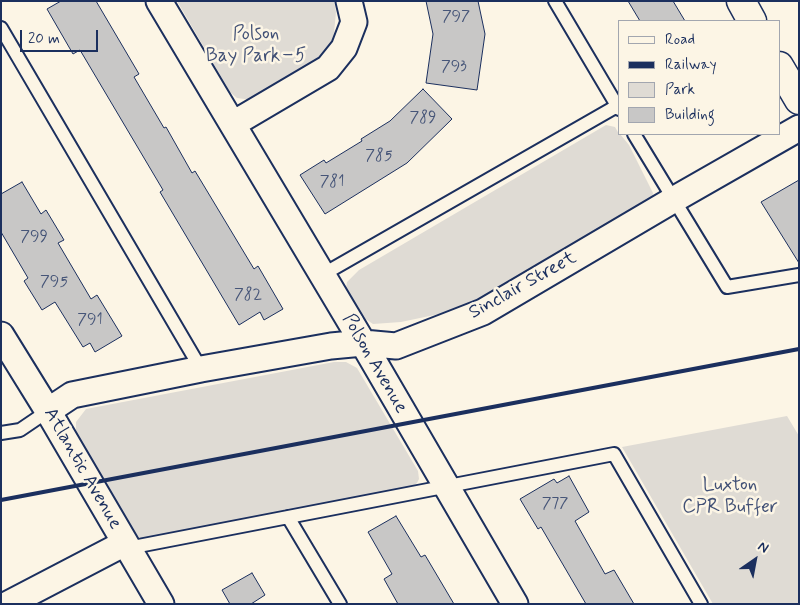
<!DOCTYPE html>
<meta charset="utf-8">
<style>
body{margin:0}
#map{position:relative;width:800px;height:605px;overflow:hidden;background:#fcf5e5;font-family:Mynerve,sans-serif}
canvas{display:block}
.frame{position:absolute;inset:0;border:2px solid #1b2f5e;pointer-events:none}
.legend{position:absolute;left:618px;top:20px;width:162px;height:115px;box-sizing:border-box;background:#fcf5e5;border:1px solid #a2a6af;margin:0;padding:6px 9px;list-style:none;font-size:15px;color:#1b2f5e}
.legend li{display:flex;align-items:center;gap:10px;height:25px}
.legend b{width:25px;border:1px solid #a2a6af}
.north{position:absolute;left:730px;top:535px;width:50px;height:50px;-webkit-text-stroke:4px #fcf5e5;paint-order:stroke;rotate:33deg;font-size:14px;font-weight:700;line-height:20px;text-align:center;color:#1b2f5e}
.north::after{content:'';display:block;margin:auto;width:18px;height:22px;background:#1b2f5e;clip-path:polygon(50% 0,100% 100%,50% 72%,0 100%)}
.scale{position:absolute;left:20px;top:30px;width:78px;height:22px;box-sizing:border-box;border:2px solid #1b2f5e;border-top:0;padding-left:6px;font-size:15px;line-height:18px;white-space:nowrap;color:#1b2f5e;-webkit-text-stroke:4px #fcf5e5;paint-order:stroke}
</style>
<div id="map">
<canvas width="800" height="605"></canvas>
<div class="frame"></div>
<ul class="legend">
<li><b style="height:6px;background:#fcf5e5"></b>Road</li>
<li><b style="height:6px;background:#1b2f5e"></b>Railway</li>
<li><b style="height:14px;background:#dfdbd4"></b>Park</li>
<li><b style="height:14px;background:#c8c7c6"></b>Building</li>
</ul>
<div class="north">N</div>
<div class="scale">20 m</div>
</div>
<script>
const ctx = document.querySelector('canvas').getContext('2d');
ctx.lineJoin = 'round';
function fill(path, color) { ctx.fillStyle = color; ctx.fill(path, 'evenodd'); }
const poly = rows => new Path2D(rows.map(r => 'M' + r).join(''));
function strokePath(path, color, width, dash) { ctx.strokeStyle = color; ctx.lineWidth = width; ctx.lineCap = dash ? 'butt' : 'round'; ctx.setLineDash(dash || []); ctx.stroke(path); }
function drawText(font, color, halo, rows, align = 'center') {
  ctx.font = font + ' Mynerve,sans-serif'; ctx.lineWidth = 5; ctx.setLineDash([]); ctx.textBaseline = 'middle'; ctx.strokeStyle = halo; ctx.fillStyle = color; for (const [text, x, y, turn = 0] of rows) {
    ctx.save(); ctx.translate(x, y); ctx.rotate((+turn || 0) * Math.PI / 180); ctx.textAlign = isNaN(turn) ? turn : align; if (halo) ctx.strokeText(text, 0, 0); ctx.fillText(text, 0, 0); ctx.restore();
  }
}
fill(poly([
 [177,1,334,1,336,12,334,33,329,48,314,64,252,100,237,98,230,92],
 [606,125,615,127,619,134,620,134,629,145,653,193,651,203,481,300,458,310,401,322,373,324,364,318,346,289,347,282,359,270],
 [334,362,346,362,357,368,418,471,419,479,417,483,409,489,150,540,141,538,132,533,78,439,76,431,76,422,86,409],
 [787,416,799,436,799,604,713,604,622,447]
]), '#dfdbd4');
const building = poly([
 [61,1,96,1,139,74,134,77,164,128,166,127,192,173,195,171,254,269,258,266,283,309,264,320,260,312,239,325,160,192,163,190,80,50,73,54,47,9,61,1],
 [426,1,478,1,485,34,477,90,426,83,433,34,426,1],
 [628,1,673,1,685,21,640,21,628,1],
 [423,89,452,119,407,163,325,214,300,175,324,160,326,163,362,141,361,139,390,121,423,89],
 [799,180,799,263,761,202,799,180],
 [22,182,41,214,46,210,64,240,58,243,91,299,97,295,122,336,95,352,90,343,83,347,55,302,42,310,24,281,28,278,1,232,1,194,22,182],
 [569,476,589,512,575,521,605,574,614,570,634,604,586,604,541,527,538,529,520,499,554,479,557,483,569,476],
 [396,516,421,557,425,555,454,604,398,604,384,579,392,574,368,532,396,516],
 [252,573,265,595,251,604,230,604,222,590,252,573]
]);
fill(building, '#c8c7c6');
strokePath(building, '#1b2f5e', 1);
const lane = poly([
 [555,1,619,109],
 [1,28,201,369],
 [634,134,727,287,799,275],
 [322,275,617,106],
 [1,433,20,430,48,411],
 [288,517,340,604],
 [128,548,614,454,701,604]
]);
const street = poly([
 [159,1,363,343,515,604],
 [233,124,328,68,344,48,354,22,349,1],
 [1,335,48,411,161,604],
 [48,411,72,395,201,369,331,346,363,343,396,346,483,312,673,200,799,128],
 [8,604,125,543]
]);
const secondary = poly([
 [741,1,752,21],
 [779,66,799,100]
]);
strokePath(lane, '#1b2f5e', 16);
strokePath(street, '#1b2f5e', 29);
strokePath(secondary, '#1b2f5e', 31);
strokePath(lane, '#fcf5e5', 12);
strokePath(street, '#fcf5e5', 25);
strokePath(secondary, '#fcf5e5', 28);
strokePath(poly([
 [1,500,799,349]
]), '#1b2f5e', 4);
drawText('16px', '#465578', null, [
 ["797",456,18],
 ["793",454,68],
 ["789",423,119],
 ["785",379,157],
 ["781",332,183],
 ["799",34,238],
 ["795",54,283],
 ["782",248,296],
 ["791",90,321],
 ["777",555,505]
]);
drawText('19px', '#425176', '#fcf5e5', [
 ["Polson",256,35],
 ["Bay Park–5",256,57],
 ["Luxton",730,486],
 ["CPR Buffer",730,508]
]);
drawText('19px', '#1b2f5e', '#fcf5e5', [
 ["Sinclair Street",523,286,-29],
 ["Polson Avenue",374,364,60],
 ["Atlantic Avenue",82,469,60]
]);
</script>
